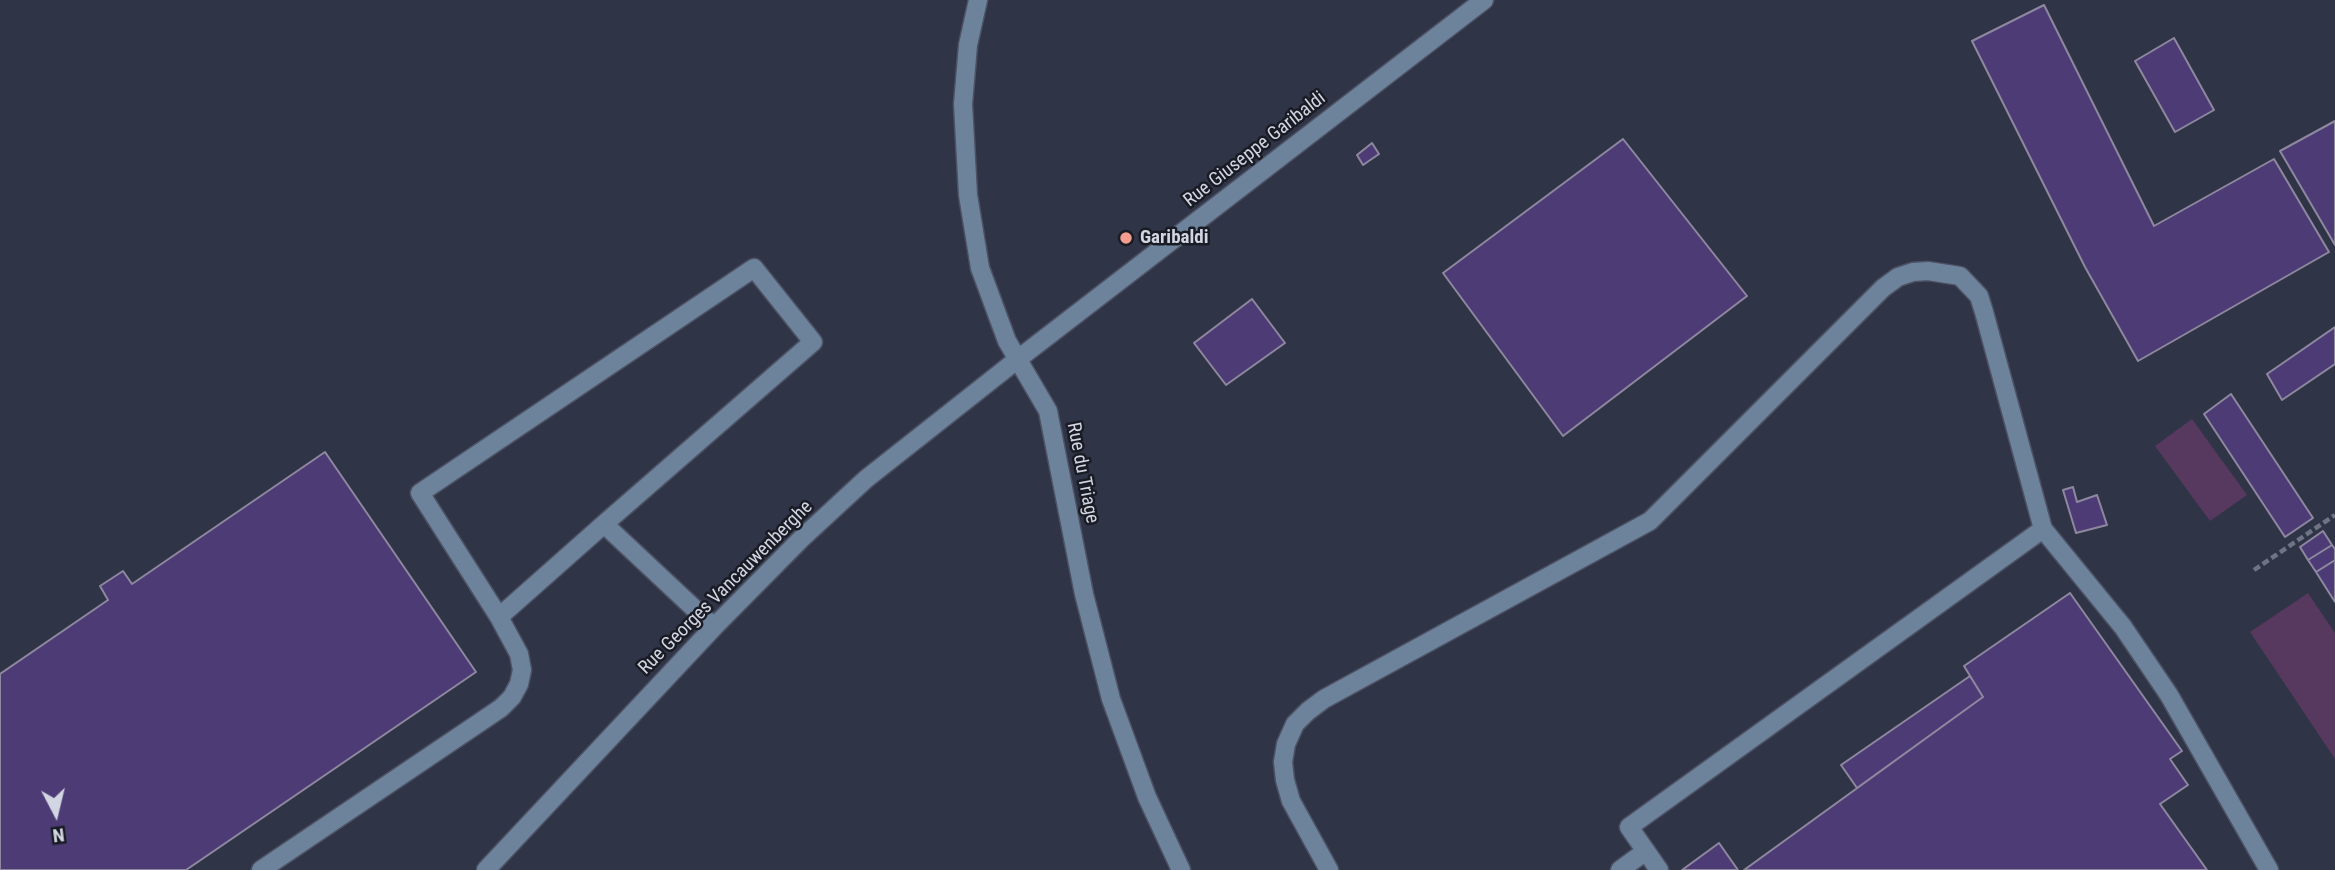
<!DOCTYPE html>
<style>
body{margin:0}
#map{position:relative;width:2335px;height:870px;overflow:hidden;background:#2f3447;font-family:"Roboto Condensed",sans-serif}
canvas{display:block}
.north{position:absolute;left:21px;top:779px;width:70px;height:70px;-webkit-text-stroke:5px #1a1c25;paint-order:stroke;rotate:173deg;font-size:19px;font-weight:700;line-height:28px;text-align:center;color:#d2d6e2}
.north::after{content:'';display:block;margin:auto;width:24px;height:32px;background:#d2d6e2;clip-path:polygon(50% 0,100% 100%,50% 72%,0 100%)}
</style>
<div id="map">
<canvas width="2335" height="870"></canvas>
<div class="north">N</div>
</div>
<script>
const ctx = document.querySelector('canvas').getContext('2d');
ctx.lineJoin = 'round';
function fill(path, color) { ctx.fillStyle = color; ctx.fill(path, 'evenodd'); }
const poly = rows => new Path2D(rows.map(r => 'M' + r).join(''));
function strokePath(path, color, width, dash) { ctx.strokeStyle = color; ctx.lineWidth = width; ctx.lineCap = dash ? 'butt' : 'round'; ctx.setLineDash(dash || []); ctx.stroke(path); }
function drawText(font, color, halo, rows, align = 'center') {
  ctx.font = font + ' "Roboto Condensed",sans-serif'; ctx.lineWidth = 5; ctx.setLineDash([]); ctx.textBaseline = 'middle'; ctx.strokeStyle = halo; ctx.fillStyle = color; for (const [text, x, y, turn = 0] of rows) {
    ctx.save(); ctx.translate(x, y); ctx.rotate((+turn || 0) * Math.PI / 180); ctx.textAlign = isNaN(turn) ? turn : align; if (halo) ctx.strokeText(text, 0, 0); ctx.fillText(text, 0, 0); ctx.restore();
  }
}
fill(poly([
 [2192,419,2247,495,2210,521,2155,446],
 [2308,593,2335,633,2335,759,2250,632]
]), '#57395f');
const building = poly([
 [2044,5,2154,226,2274,159,2329,252,2138,361,2085,267,1972,41,2044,5],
 [2174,38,2214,110,2175,132,2135,61,2174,38],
 [2335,121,2335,245,2280,151,2335,121],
 [1623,139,1747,296,1563,436,1443,273,1623,139],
 [1372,143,1379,154,1363,165,1357,155,1372,143],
 [1252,299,1285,343,1226,385,1194,343,1252,299],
 [2335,327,2335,364,2282,400,2267,374,2335,327],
 [2231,394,2313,518,2285,537,2204,414,2231,394],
 [325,452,476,672,186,870,0,870,0,674,108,600,100,586,123,571,132,584,325,452],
 [2073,487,2077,502,2097,495,2107,525,2076,533,2063,490,2073,487],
 [2323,531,2332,545,2308,560,2300,547,2323,531],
 [2332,545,2335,549,2335,560,2316,572,2308,560,2332,545],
 [2335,560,2335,602,2316,572,2335,560],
 [2070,593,2182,751,2170,759,2188,785,2160,804,2207,870,1744,870,1983,697,1964,666,2070,593],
 [1970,676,1983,697,1857,788,1841,765,1970,676],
 [1719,843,1738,870,1682,870,1719,843]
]);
fill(building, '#4d3b76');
strokePath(building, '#8e889f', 2);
const minor = poly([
 [978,0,968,45,963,104,968,195,980,268,1007,341,1048,411,1084,594,1111,699,1147,797,1181,870],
 [604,524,499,617,420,493,754,268,813,342,604,524,714,627],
 [2043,529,2123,627,2169,695,2269,870],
 [261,870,501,708,512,697,519,684,522,670,519,654,499,617],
 [486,870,714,627,801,539,866,479,1018,359,1484,0],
 [1329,870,1291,801,1285,780,1283,762,1286,744,1295,724,1308,711,1324,699,1650,521,1883,288,1898,277,1913,272,1928,271,1960,276,1979,296,1984,312,2043,529,1629,827,1659,870],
 [1620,870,1646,851]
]);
strokePath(minor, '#4c5163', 21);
strokePath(poly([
 [2254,570,2335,515]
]), '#6f7484', 4.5, [7, 3.5]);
strokePath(minor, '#6d839b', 18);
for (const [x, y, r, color] of [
 [1126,238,7,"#f59d8f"]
]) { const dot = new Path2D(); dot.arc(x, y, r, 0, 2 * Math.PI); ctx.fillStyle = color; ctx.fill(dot); strokePath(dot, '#1a1c25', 2.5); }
drawText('19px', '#d2d6e2', '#1a1c25', [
 ["Rue Giuseppe Garibaldi",1255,150,-38],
 ["Rue du Triage",1082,473,79],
 ["Rue Georges Vancauwenberghe",726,588,-45]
]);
drawText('bold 19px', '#d2d6e2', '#1a1c25', [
 ["Garibaldi",1140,238]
], 'left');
</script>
